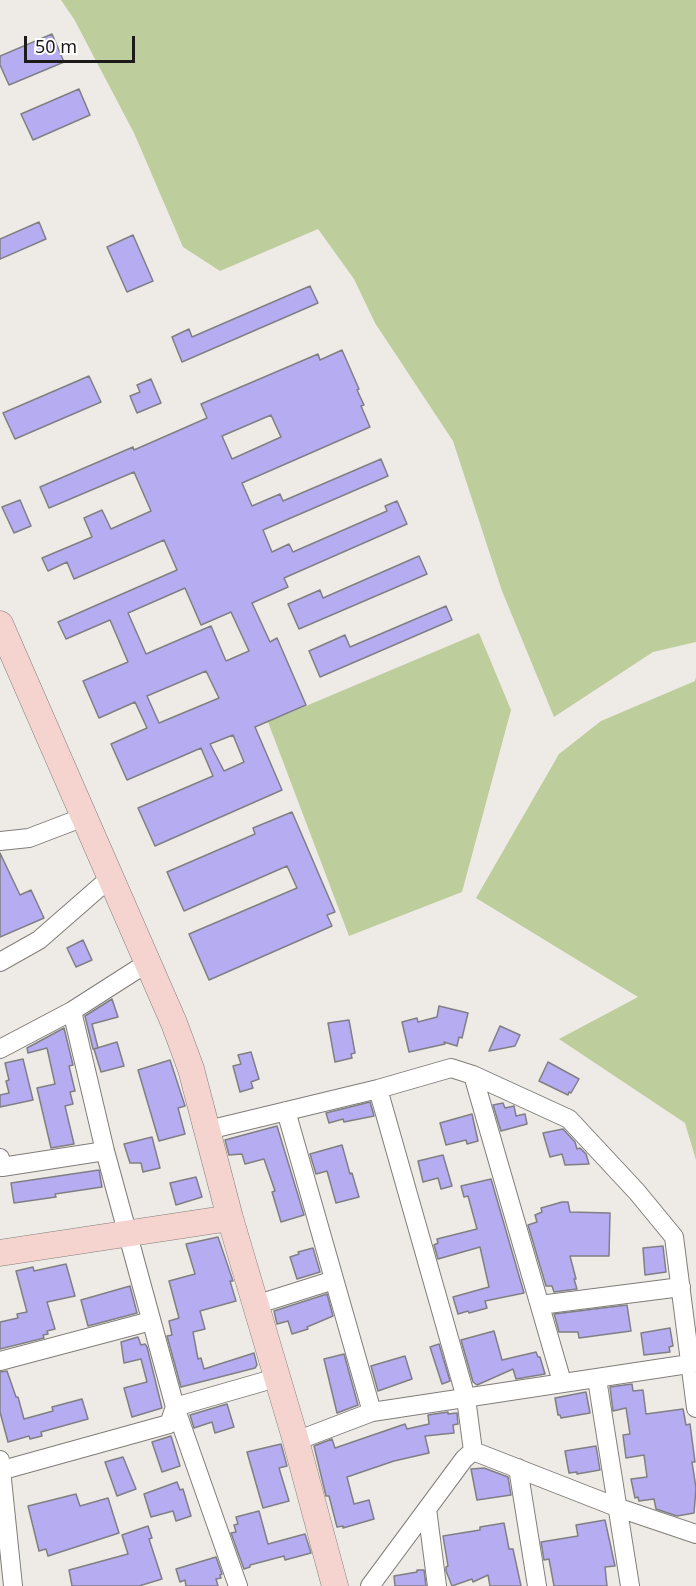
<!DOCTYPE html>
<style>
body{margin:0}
#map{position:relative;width:696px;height:1586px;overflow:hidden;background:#eeebe6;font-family:"Noto Sans",sans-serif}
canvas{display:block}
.scale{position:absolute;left:24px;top:36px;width:111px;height:27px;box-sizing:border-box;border:3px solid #1c1b19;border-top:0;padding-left:8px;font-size:18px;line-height:21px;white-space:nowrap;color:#1c1b19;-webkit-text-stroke:4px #fff;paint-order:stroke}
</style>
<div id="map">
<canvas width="696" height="1586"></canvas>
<div class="scale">50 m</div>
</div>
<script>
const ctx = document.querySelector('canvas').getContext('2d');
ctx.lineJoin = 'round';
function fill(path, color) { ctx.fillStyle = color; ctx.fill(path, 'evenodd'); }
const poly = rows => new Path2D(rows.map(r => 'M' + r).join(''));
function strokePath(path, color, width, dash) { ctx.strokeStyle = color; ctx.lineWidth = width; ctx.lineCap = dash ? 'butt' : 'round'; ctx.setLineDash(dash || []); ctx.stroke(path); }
fill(poly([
 [61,0,696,0,696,642,653,652,554,717,502,591,453,441,375,323,354,279,318,229,220,271,183,247,134,133,74,19],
 [479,633,511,710,462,892,349,936,268,722],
 [696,677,696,1160,685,1123,559,1039,638,997,476,898,559,754,601,721,695,681]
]), '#bdcd9c');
const building = poly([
 [52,34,64,62,9,85,0,65,0,56,52,34],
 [79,89,90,115,33,140,21,114,79,89],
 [39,222,46,239,0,259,0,239,39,222],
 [133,235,153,281,127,292,107,247,133,235],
 [310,286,318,303,182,362,172,337,189,329,192,337,310,286],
 [342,350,359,389,357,390,364,405,361,406,370,427,242,483,252,506,280,494,283,501,381,459,388,476,263,530,272,552,289,544,293,552,387,511,385,506,397,501,407,524,284,578,288,587,252,603,270,642,277,638,306,705,255,727,282,790,155,846,138,808,213,776,201,748,127,780,111,744,147,728,135,702,99,718,83,681,128,662,110,620,66,639,58,622,177,570,164,540,74,579,67,562,48,571,42,558,92,537,84,518,102,510,111,529,151,511,134,472,49,508,40,487,133,447,134,450,207,418,201,404,318,354,320,360,342,350],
 [271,415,281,437,232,459,222,436,271,415],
 [185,588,201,625,231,612,249,651,226,661,211,626,146,654,128,613,185,588],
 [206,671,219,698,159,723,147,696,206,671],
 [233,735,244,762,224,771,210,744,233,735],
 [89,376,101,402,15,439,3,413,89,376],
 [151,379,161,403,137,413,130,396,140,392,137,385,151,379],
 [20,500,31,526,14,533,2,507,20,500],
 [419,556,427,574,299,629,288,604,320,590,323,598,419,556],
 [446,606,452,620,320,677,309,651,345,635,350,647,446,606],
 [292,812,335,912,327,915,332,926,209,980,189,934,297,888,287,866,184,911,167,872,255,834,253,828,292,812],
 [0,853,20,895,31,890,44,918,0,937,0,853],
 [83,940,92,960,76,967,67,948,83,940],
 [112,999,118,1017,92,1024,98,1048,93,1049,85,1016,112,999],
 [439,1006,468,1013,462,1038,459,1037,457,1046,444,1042,445,1044,409,1052,402,1022,417,1018,418,1022,437,1017,439,1006],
 [349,1020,355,1053,351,1054,352,1058,335,1062,328,1023,349,1020],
 [500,1026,520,1035,515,1046,489,1051,500,1026],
 [64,1028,73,1065,69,1066,75,1091,70,1092,73,1104,65,1106,74,1144,51,1148,37,1088,55,1084,47,1048,28,1053,27,1048,64,1028],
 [117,1042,124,1066,101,1072,94,1049,117,1042],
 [251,1052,259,1079,251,1082,253,1088,240,1092,233,1066,241,1064,238,1055,251,1052],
 [23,1059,33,1100,0,1107,0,1095,9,1093,6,1081,9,1080,5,1063,23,1059],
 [170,1060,185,1106,178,1108,185,1134,159,1141,138,1070,170,1060],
 [548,1062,579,1079,571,1093,569,1092,568,1095,539,1081,548,1062],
 [370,1102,374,1116,344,1122,343,1119,329,1123,326,1113,370,1102],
 [503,1103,505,1108,514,1106,516,1116,525,1114,527,1124,501,1131,493,1105,503,1103],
 [472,1114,478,1141,467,1144,466,1140,446,1145,440,1123,472,1114],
 [277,1126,304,1215,281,1222,272,1192,275,1191,264,1159,245,1164,242,1154,229,1155,225,1140,277,1126],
 [563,1129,575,1142,577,1149,580,1148,586,1154,589,1164,565,1165,562,1154,550,1157,543,1133,563,1129],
 [152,1137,160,1168,143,1172,141,1163,130,1163,124,1144,152,1137],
 [342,1145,350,1174,352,1173,359,1197,336,1203,327,1171,316,1174,310,1154,342,1145],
 [443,1155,452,1186,441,1189,438,1178,423,1182,418,1161,443,1155],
 [99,1170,102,1187,55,1194,56,1197,14,1203,11,1183,99,1170],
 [196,1177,202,1197,176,1205,170,1183,196,1177],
 [491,1179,524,1293,485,1301,487,1308,469,1313,468,1311,458,1314,453,1297,489,1287,480,1247,438,1259,434,1245,438,1243,437,1239,477,1229,468,1196,464,1197,461,1186,491,1179],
 [562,1202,568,1202,570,1212,610,1213,609,1256,570,1256,576,1279,574,1279,577,1289,554,1292,552,1286,546,1286,528,1225,537,1222,535,1215,542,1212,541,1208,562,1202],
 [218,1237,233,1281,230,1281,236,1301,200,1311,205,1329,193,1332,198,1359,201,1358,204,1369,254,1353,257,1365,255,1368,181,1387,167,1336,172,1335,169,1321,179,1318,169,1281,195,1274,186,1244,218,1237],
 [663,1246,666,1272,645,1275,643,1248,663,1246],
 [313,1248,320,1272,297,1279,290,1257,299,1254,298,1252,313,1248],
 [66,1264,75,1296,47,1302,55,1329,47,1331,48,1334,43,1335,44,1338,0,1349,0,1322,18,1318,17,1314,27,1312,16,1271,33,1267,34,1271,66,1264],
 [130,1286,137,1313,88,1326,81,1300,130,1286],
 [327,1294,333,1316,307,1327,308,1329,292,1334,288,1321,277,1324,274,1311,327,1294],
 [627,1305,631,1331,579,1338,578,1332,559,1332,555,1317,554,1314,627,1305],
 [670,1328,673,1346,669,1347,670,1352,644,1355,641,1333,670,1328],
 [494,1331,502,1360,536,1352,538,1357,540,1357,545,1374,516,1379,513,1369,477,1385,473,1382,461,1340,494,1331],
 [138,1337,141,1345,145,1344,147,1347,162,1408,132,1417,124,1388,147,1382,141,1359,124,1363,121,1342,138,1337],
 [439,1344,450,1381,442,1384,430,1347,439,1344],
 [344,1354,358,1405,337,1413,324,1359,344,1354],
 [405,1356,412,1379,378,1391,371,1366,405,1356],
 [7,1371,16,1397,18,1397,24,1419,53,1411,52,1407,82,1399,88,1419,41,1432,42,1436,30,1439,29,1436,8,1442,0,1412,0,1372,7,1371],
 [632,1384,633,1391,643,1390,646,1414,683,1409,686,1425,690,1424,695,1462,692,1462,696,1488,694,1513,677,1516,656,1509,654,1499,639,1501,638,1497,635,1498,631,1479,647,1477,644,1455,626,1458,623,1435,630,1434,626,1408,613,1411,610,1387,632,1384],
 [586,1392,590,1413,561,1418,560,1415,558,1415,555,1398,586,1392],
 [227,1404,234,1427,215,1433,212,1422,194,1428,190,1415,227,1404],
 [448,1412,448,1414,457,1413,458,1424,453,1425,454,1433,425,1436,429,1453,394,1461,347,1477,354,1504,369,1500,374,1519,343,1528,343,1526,337,1527,329,1496,326,1496,314,1446,332,1439,335,1448,405,1424,407,1429,429,1424,428,1415,448,1412],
 [171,1436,180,1466,162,1472,152,1442,171,1436],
 [281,1444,287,1466,279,1468,289,1501,263,1508,247,1452,281,1444],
 [596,1446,600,1470,577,1474,577,1472,569,1473,565,1451,596,1446],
 [123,1457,136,1489,117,1496,105,1462,123,1457],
 [484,1468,508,1477,511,1495,477,1500,471,1469,484,1468],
 [177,1482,180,1490,183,1489,191,1516,176,1521,173,1511,151,1517,144,1494,177,1482],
 [76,1494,80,1506,108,1498,119,1533,48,1556,46,1549,39,1551,28,1506,76,1494],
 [259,1511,268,1544,305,1534,311,1553,285,1560,284,1556,250,1565,250,1567,244,1569,231,1533,236,1532,234,1525,238,1524,236,1517,259,1511],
 [605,1520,615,1566,605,1567,607,1586,554,1586,549,1559,544,1560,541,1542,578,1536,576,1525,605,1520],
 [504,1523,509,1549,513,1549,521,1586,490,1586,488,1575,473,1582,472,1579,452,1586,446,1571,446,1567,448,1566,443,1536,480,1530,480,1527,504,1523],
 [148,1526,152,1538,149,1539,162,1579,139,1586,72,1586,69,1570,128,1554,122,1535,148,1526],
 [216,1557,222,1574,220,1575,221,1578,216,1579,218,1586,186,1586,185,1580,180,1582,176,1569,216,1557],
 [417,1570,424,1570,426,1586,395,1586,394,1576,417,1572,417,1570]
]);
fill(building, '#b6acf2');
strokePath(building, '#807f84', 1.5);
const street = poly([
 [0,841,29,838,84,817],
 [0,962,39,940,110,878],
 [72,1011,105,1151,175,1407,238,1586],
 [0,1049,72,1011,147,963],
 [473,1075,562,1382],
 [286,1111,372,1412],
 [208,1130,378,1089,451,1068,473,1075,569,1119,637,1192,674,1237,696,1408],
 [0,1158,2,1167,105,1151],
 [255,1305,334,1280],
 [540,1305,681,1287],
 [0,1361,151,1321],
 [597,1379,630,1586],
 [175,1407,276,1378],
 [296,1441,372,1412,696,1363],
 [473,1451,619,1508,696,1534],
 [0,1460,13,1586],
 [518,1468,537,1586],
 [3,1470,169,1424,175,1407],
 [427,1509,437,1586],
 [370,1586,464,1459,473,1451,466,1398,378,1089]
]);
const secondary = poly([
 [0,624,174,1023,191,1069,230,1218,296,1441,335,1586],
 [0,1253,230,1218]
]);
strokePath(street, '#807d79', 20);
strokePath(secondary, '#807d79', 27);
strokePath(street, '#fff', 18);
strokePath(secondary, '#f5d4d0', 26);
</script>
